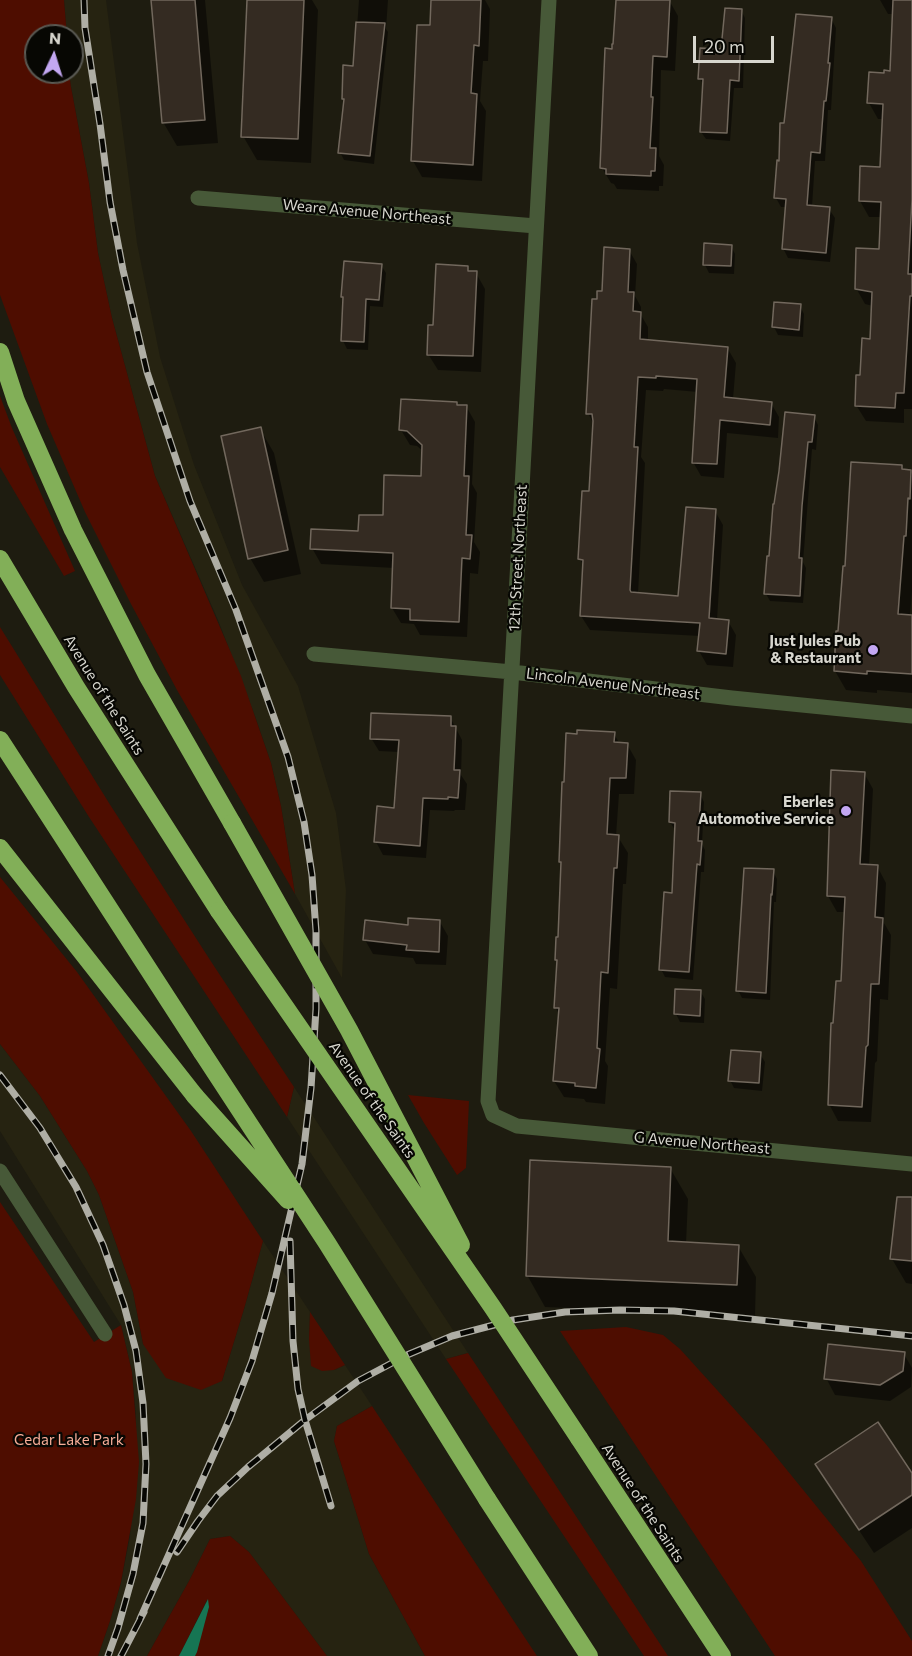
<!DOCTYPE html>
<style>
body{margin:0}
#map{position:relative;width:912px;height:1656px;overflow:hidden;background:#1e1c10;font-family:Commissioner,sans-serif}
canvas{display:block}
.north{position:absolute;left:24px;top:24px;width:60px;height:60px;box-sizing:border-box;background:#070703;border:2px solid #5a5a54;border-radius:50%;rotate:4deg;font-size:16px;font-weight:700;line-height:24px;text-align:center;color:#d7d6ce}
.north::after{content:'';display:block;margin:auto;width:21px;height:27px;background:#c3a7f2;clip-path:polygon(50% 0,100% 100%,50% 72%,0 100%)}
.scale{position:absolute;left:693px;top:36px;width:81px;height:27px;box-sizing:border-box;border:3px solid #d7d6ce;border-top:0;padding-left:8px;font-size:18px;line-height:21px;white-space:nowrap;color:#d7d6ce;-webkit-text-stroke:4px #070703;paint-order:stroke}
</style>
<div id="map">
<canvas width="912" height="1656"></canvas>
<div class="north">N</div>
<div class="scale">20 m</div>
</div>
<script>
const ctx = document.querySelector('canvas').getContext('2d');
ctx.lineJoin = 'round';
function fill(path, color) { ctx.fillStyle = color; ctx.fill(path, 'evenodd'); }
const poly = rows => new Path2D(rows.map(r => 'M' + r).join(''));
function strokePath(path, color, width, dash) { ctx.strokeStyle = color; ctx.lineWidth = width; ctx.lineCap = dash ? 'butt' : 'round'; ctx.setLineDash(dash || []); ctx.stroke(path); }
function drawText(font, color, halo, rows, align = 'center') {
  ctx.font = font + ' Commissioner,sans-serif'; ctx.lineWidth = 4.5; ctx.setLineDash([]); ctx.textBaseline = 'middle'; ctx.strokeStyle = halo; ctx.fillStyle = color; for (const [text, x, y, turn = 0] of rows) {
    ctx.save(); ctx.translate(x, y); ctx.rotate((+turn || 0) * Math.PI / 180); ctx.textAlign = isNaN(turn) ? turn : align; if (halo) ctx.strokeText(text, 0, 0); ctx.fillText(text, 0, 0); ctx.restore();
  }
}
fill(poly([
 [64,0,106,0,137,243,160,357,194,465,242,585,298,686,336,813,346,890,342,978,295,894,281,806,271,763,256,719,218,620,155,476,112,318,98,253,89,183,71,87,69,72,72,72,72,36,67,36],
 [0,1044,40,1096,87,1171,99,1195,133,1292,143,1344,222,1381,244,1309,263,1241,310,1312,309,1339,334,1370,345,1365,372,1406,337,1426,334,1441,369,1554,425,1656,327,1656,249,1552,230,1536,210,1539,189,1581,147,1656,98,1656,110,1621,121,1582,130,1537,136,1417,132,1372,121,1325,0,1131],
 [294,1087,468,1353,446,1359,287,1117]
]), '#262311');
fill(poly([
 [0,0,64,0,67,36,36,36,36,72,69,72,71,87,89,183,98,253,112,318,155,476,241,676,271,763,281,806,295,894,177,690,131,604,85,512,47,424,0,295],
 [0,396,12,428,75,571,64,576,0,467],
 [0,627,109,803,212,963,294,1087,287,1117,89,817,0,675],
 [0,877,77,972,191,1131,263,1241,244,1309,222,1381,201,1390,166,1378,143,1344,133,1292,99,1195,87,1171,40,1096,0,1044],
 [408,1095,469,1101,466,1168,457,1175,424,1123],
 [0,1202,94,1342,121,1325,132,1372,139,1462,136,1499,121,1582,110,1621,98,1656,0,1656],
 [310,1312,328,1339,345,1365,334,1370,322,1371,311,1366,309,1339],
 [626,1327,663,1335,680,1349,765,1443,861,1561,912,1641,912,1656,775,1656,560,1331],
 [468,1353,541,1463,668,1656,644,1656,446,1359],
 [372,1406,449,1523,537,1656,425,1656,369,1554,334,1441,337,1426],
 [230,1536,249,1552,327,1656,195,1656,209,1607,207,1600,179,1656,147,1656,189,1581,210,1539]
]), '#4e0d00');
fill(poly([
 [208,1599,209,1607,197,1652,195,1656,179,1656]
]), '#167553');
fill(poly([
 [153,0,205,0,218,143,177,146,163,122],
 [249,0,312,0,318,10,311,163,257,160,243,136],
 [359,0,388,0,386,29,388,32,374,164,344,160,340,152,345,101,343,98,354,68],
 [433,0,485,0,490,9,488,61,483,61,480,101,486,111,482,181,422,177,413,161,432,27],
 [617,0,669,0,678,16,675,71,661,70,659,156,664,165,663,186,659,186,659,191,617,189,614,184,611,183,602,168],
 [880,0,912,0,912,409,904,409,904,423,866,421,856,405,861,376,872,341,873,306,865,304,856,288,881,251,882,217,869,217,860,201,882,169,884,119,878,119,869,103,891,72,894,14,888,14],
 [741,10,745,18,743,88,734,88,730,141,706,139,701,132,704,86,700,79,722,51],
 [831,18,836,28,831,110,828,110,825,161,815,161,812,207,829,209,835,218,830,262,788,258,783,248,787,207,781,207,776,198,786,124],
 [705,245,731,246,735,254,734,274,709,273,705,265],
 [629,250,637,264,635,296,641,307,641,315,648,327,648,342,728,349,736,363,733,399,771,403,779,417,778,438,727,433,724,478,701,476,693,462,698,392,664,389,663,391,646,390,641,457,645,463,638,594,679,597,715,511,723,525,717,620,728,621,736,635,733,667,707,665,699,651,700,636,590,630,581,616,584,567,580,559,590,493,594,425,588,413,598,300],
 [381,265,386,273,383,307,370,306,368,350,347,349,343,341,344,299,343,297],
 [467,267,470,272,476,273,485,289,481,372,438,370,428,354,434,327],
 [800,306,804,314,803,337,778,335,774,327],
 [457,406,466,406,475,422,472,484,477,493,474,542,480,552,478,574,470,573,467,637,420,635,414,624,401,623,392,608,394,568,321,564,312,548,360,533,384,517,422,477,424,452,417,446,410,445,401,430],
 [814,417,818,425,816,450,812,449,803,562,806,568,803,603,770,601,766,594,776,506],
 [260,429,274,453,301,574,264,582,250,558],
 [901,466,904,471,910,471,912,474,912,591,910,617,912,617,912,693,877,690,877,693,846,690,835,671],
 [450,717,462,740,461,775,467,784,465,810,455,810,454,811,430,810,426,858,383,855,376,842,395,809,399,752,379,751,371,738],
 [614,734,620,744,627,744,636,760,634,794,619,794,616,836,618,837,628,853,626,884,623,884,617,989,610,988,605,1061,608,1066,605,1104,586,1102,584,1099,564,1097,554,1081,560,1015,555,1007,558,964,556,959,559,939,562,865,561,862],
 [864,773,873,789,869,866,877,866,886,883,884,923,891,935,888,1000,880,999,877,1061,875,1063,871,1122,838,1121,829,1104,834,1025,843,983,846,912,837,912,828,896],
 [700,794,704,802,702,844,705,850,704,872,701,872,693,980,665,977,661,969,673,894,675,830,670,822],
 [773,871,777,879,776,902,774,902,770,1000,742,998,738,990],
 [440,922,448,936,446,965,416,964,413,958,373,954,365,940,409,927],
 [700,991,705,999,704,1023,680,1022,676,1014],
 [760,1054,765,1062,762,1091,734,1088,730,1080],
 [670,1168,688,1199,686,1244,738,1246,756,1277,755,1316,545,1307,527,1275],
 [912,1201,912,1284,906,1283,892,1259],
 [904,1354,912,1368,911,1387,890,1401,835,1395,826,1378],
 [817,1464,912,1476,912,1528,874,1553,831,1488]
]), '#0007');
const building = poly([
 [151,0,195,0,205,120,162,123,151,0],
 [247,0,304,0,298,139,241,137,247,0],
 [431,0,481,0,479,46,474,45,471,93,477,94,473,165,411,161,417,25,430,25,431,0],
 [616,0,670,0,667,57,653,56,651,97,653,97,650,148,656,148,655,171,651,171,651,176,606,174,606,169,600,168,605,48,612,49,612,44,613,44,616,0],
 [893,0,912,0,912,199,908,274,912,274,912,296,910,296,904,393,896,393,895,408,855,406,856,375,860,375,862,338,870,339,872,292,855,289,856,248,879,249,881,202,859,201,860,166,880,167,883,104,867,103,869,72,884,73,884,70,890,71,893,0],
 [725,8,742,9,739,81,730,80,727,133,700,132,703,79,698,79,700,48,721,49,725,8],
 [796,14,832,17,828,63,830,63,826,101,824,101,820,153,811,152,807,205,830,207,826,253,782,249,786,199,774,198,777,160,779,161,780,123,784,123,796,14],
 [356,22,385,23,370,156,338,153,344,99,342,99,343,65,353,66,356,22],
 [704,243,732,245,731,266,703,265,704,243],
 [604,247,630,249,628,292,634,292,633,311,641,312,640,339,728,347,724,397,772,402,770,425,720,420,717,464,692,463,697,379,656,376,656,378,638,377,634,447,638,447,630,590,631,592,678,596,686,507,716,509,709,618,729,620,726,654,697,651,700,623,580,616,583,560,578,559,582,491,589,491,593,421,592,414,586,414,592,299,597,299,597,291,602,291,604,247],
 [344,261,382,264,379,300,366,299,364,342,341,341,343,297,341,297,344,261],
 [436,264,468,266,468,271,477,271,473,356,427,355,428,325,433,325,436,264],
 [774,302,801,304,799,330,772,327,774,302],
 [401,399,457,402,457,405,467,405,464,476,469,476,466,535,472,535,470,559,462,558,459,622,410,620,410,609,391,608,393,553,310,549,311,529,358,531,359,515,383,515,384,475,421,476,422,445,407,431,399,430,401,399],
 [785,412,815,415,812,442,808,442,802,506,799,558,802,558,800,596,764,594,767,556,769,556,773,504,774,504,779,471,785,412],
 [261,427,288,550,248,559,221,436,261,427],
 [851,462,902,465,902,469,911,470,910,499,908,498,906,536,904,536,898,614,912,615,912,674,867,671,867,674,834,671,836,631,838,631,843,566,845,566,851,462],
 [371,713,451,716,451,726,456,726,454,770,460,770,458,798,448,797,448,799,423,798,420,846,374,842,377,806,394,808,399,740,370,739,371,713],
 [577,730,615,732,614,742,628,743,626,778,610,778,607,834,619,835,617,868,614,868,608,973,601,972,597,1048,600,1049,596,1088,575,1086,575,1083,553,1081,559,1008,554,1008,557,960,555,960,556,937,558,937,561,862,559,862,562,782,564,782,566,733,577,734,577,730],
 [831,770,865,772,860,864,878,865,875,917,883,918,879,984,871,984,868,1045,866,1047,862,1107,828,1105,831,1023,833,1023,836,981,841,981,845,897,827,896,831,770],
 [670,791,701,792,698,841,702,841,700,865,697,864,689,972,659,970,664,892,672,893,675,823,669,822,670,791],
 [744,868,774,869,772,895,771,894,766,993,736,991,744,868],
 [408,918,440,920,439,952,406,950,407,945,363,940,365,920,408,925,408,918],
 [675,989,701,990,700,1016,674,1014,675,989],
 [731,1050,761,1052,759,1083,728,1081,731,1050],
 [530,1160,671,1167,668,1241,739,1245,737,1285,526,1276,530,1160],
 [897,1197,912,1197,912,1261,890,1259,897,1197],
 [828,1344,905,1352,903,1371,880,1385,824,1379,828,1344],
 [878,1422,912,1473,912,1495,859,1530,815,1464,878,1422]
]);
fill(building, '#342b22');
strokePath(building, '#72685d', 1.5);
strokePath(poly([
 [549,0,488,1101,493,1115,517,1126,912,1164],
 [198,198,536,226],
 [314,654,512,672,732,698,912,716],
 [0,1171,105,1334]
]), '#475938', 15);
strokePath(poly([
 [0,352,16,401,73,530,147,675,232,823],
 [0,559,76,687,219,911],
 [0,740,202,1052],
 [0,848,195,1096],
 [579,1438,722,1656],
 [487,1499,589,1656]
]), '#82af58', 18);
const rail = poly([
 [84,0,85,28,100,124,110,202,123,270,147,372,190,501,236,610,288,757,304,822,312,875,316,931,316,1009,311,1088,302,1164,272,1293,252,1361,230,1418,140,1619],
 [0,1075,40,1128,76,1187,103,1245,124,1305,136,1351,143,1403,146,1464,143,1523,133,1574,118,1628,108,1656],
 [290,1241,293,1341,298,1389,305,1420,331,1506],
 [177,1552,198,1521,217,1496,248,1467,305,1420,358,1381,407,1355,452,1336,513,1320,565,1312,620,1310,674,1311,912,1336],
 [121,1656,144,1612]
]);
strokePath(rail, '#afaea5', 7);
strokePath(rail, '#070703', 4.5, [14]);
strokePath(poly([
 [232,823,349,1030,461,1245],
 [219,911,493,1308,579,1438],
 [202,1052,327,1243,487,1499],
 [195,1096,288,1200]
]), '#82af58', 18);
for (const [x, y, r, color] of [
 [873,650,6,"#c3a7f2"],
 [846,811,6,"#c3a7f2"]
]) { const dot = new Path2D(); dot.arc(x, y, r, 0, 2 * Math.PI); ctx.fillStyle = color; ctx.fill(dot); strokePath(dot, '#070703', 2); }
drawText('15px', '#d7d6ce', '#070703', [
 ["Weare Avenue Northeast",367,212,5],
 ["12th Street Northeast",518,558,-87],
 ["Lincoln Avenue Northeast",613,684,7],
 ["Avenue of the Saints",104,695,58],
 ["Avenue of the Saints",372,1100,55],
 ["G Avenue Northeast",702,1143,5],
 ["Avenue of the Saints",643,1503,57]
]);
drawText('bold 15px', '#d7d6ce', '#070703', [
 ["Just Jules Pub",861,641],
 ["& Restaurant",861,658],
 ["Eberles",834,802],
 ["Automotive Service",834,819]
], 'right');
drawText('15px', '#f7ac97', '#070703', [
 ["Cedar Lake Park",69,1440]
]);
</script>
